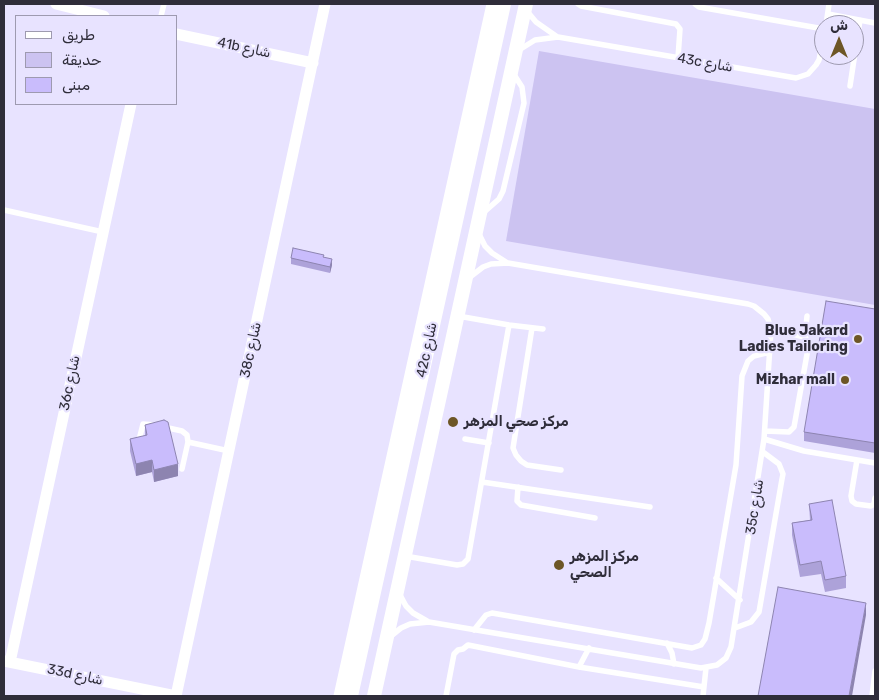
<!DOCTYPE html>
<meta charset="utf-8">
<style>
body{margin:0}
#map{position:relative;width:879px;height:700px;overflow:hidden;background:#e8e3ff;font-family:Rubik,"Noto Naskh Arabic",sans-serif}
canvas{display:block}
.frame{position:absolute;inset:0;border:5px solid #2f2d3a;pointer-events:none}
.legend{position:absolute;left:15px;top:15px;width:162px;height:90px;box-sizing:border-box;background:#e8e3ff;border:1px solid #9e9ab0;margin:0;padding:6px 9px;list-style:none;font-size:15px;color:#2f2d3a}
.legend li{display:flex;align-items:center;gap:10px;height:25px}
.legend b{width:25px;border:1px solid #9e9ab0}
.north{position:absolute;left:814px;top:15px;width:50px;height:50px;box-sizing:border-box;background:#e8e3ff;border:1px solid #9e9ab0;border-radius:50%;rotate:0deg;font-size:14px;font-weight:700;line-height:20px;text-align:center;color:#2f2d3a}
.north::after{content:'';display:block;margin:auto;width:18px;height:22px;background:#6d5626;clip-path:polygon(50% 0,100% 100%,50% 72%,0 100%)}
</style>
<div id="map">
<canvas width="879" height="700"></canvas>
<div class="frame"></div>
<ul class="legend">
<li><b style="height:6px;background:#fff"></b>طريق</li>
<li><b style="height:14px;background:#ccc3f1"></b>حديقة</li>
<li><b style="height:14px;background:#c9bcfc"></b>مبنى</li>
</ul>
<div class="north">ش</div>
</div>
<script>
const ctx = document.querySelector('canvas').getContext('2d');
ctx.lineJoin = 'round';
function fill(path, color) { ctx.fillStyle = color; ctx.fill(path, 'evenodd'); }
const poly = rows => new Path2D(rows.map(r => 'M' + r).join(''));
function strokePath(path, color, width, dash) { ctx.strokeStyle = color; ctx.lineWidth = width; ctx.lineCap = dash ? 'butt' : 'round'; ctx.setLineDash(dash || []); ctx.stroke(path); }
function drawText(font, color, halo, rows, align = 'center') {
  ctx.font = font + ' Rubik,"Noto Naskh Arabic",sans-serif'; ctx.lineWidth = 4.5; ctx.setLineDash([]); ctx.textBaseline = 'middle'; ctx.strokeStyle = halo; ctx.fillStyle = color; for (const [text, x, y, turn = 0] of rows) {
    ctx.save(); ctx.translate(x, y); ctx.rotate((+turn || 0) * Math.PI / 180); ctx.textAlign = isNaN(turn) ? turn : align; if (halo) ctx.strokeText(text, 0, 0); ctx.fillText(text, 0, 0); ctx.restore();
  }
}
fill(poly([
 [539,51,875,109,875,305,506,241]
]), '#ccc3f1');
strokePath(poly([
 [578,4,581,6,676,24,680,29,678,58],
 [695,4,699,7,824,29],
 [526,10,536,22,556,36],
 [828,14,875,23],
 [161,16,164,4],
 [826,25,829,4],
 [519,50,535,40,558,37,796,78,808,74,816,65,819,60,824,36],
 [850,86,860,20],
 [4,210,103,232],
 [483,213,499,199,503,191,524,103,522,87,513,73],
 [479,234,485,246,492,253,506,262],
 [458,316,509,325,543,329],
 [532,328,513,448,516,455,521,461,527,465,561,470],
 [805,337,807,316],
 [164,427,182,431,187,435,188,442,182,469],
 [765,431,789,432,794,427,809,343,805,337,771,330],
 [465,439,489,443],
 [764,439,804,451,875,463],
 [188,442,229,451],
 [138,444,143,424,155,425],
 [857,460,851,496,852,501,856,504,871,506,874,504,875,498],
 [482,482,650,507],
 [518,487,517,501,521,505,595,518],
 [405,556,457,565,463,564,468,559,509,325],
 [716,578,740,600],
 [399,593,406,606,413,613,427,621],
 [735,628,751,622,759,612,782,479,783,474,779,464,763,452],
 [474,630,486,615,492,613,692,648,701,645,705,639,709,623,736,465,742,376,748,361,754,356,770,352],
 [391,636,401,628,410,624,429,622,701,668,717,665,726,658,731,647,764,439,771,330,768,319,764,314,754,306,748,304,508,263,491,264,483,267,470,277],
 [667,643,672,653,674,664],
 [579,667,589,648],
 [446,696,454,654,458,650,463,649,468,645,579,667,704,687],
 [703,696,706,668],
 [872,696,875,671]
]), '#fff', 5.5);
strokePath(poly([
 [56,4,104,16],
 [176,34,313,63],
 [4,661,176,696],
 [10,662,131,104],
 [176,696,325,4],
 [339,696,492,4]
]), '#fff', 11);
strokePath(poly([
 [351,696,504,4],
 [374,696,526,4]
]), '#fff', 14);
fill(poly([
 [324,257,332,265,330,273,291,264,291,258],
 [875,309,875,453,804,441,804,432],
 [145,425,178,476,154,482,152,472,136,476,130,451,130,439,145,436],
 [809,504,846,576,846,588,825,592,821,574,800,577,792,535,792,523,810,520]
]), '#ada2d9');
fill(poly([
 [332,259,332,265,330,273,330,267],
 [152,460,152,472,136,476,136,464],
 [178,464,178,476,154,482,154,470],
 [866,603,866,615,852,696,849,696]
]), '#8d84b0');
const building = poly([
 [293,248,324,255,323,257,332,259,330,267,291,258,293,248],
 [826,301,875,309,875,443,804,432,826,301],
 [164,420,168,422,178,464,154,470,152,460,136,464,130,439,147,435,145,425,164,420],
 [832,500,846,576,825,580,821,561,800,565,792,523,812,520,809,504,832,500],
 [778,587,866,603,849,696,758,696,778,587]
]);
fill(building, '#c9bcfc');
strokePath(building, '#8d84b0', 1);
for (const [x, y, r, color] of [
 [858,339,5,"#6d5626"],
 [845,380,5,"#6d5626"],
 [453,422,6,"#6d5626"],
 [559,565,6,"#6d5626"]
]) { const dot = new Path2D(); dot.arc(x, y, r, 0, 2 * Math.PI); ctx.fillStyle = color; ctx.fill(dot); strokePath(dot, '#e8e3ff', 2); }
drawText('14px', '#2f2d3a', '#e8e3ff', [
 ["41b شارع",244,48,12],
 ["43c شارع",705,63,10],
 ["38c شارع",251,350,-78],
 ["42c شارع",427,350,-78],
 ["36c شارع",70,383,-78],
 ["35c شارع",755,507,-81],
 ["33d شارع",75,675,12]
]);
drawText('bold 14px', '#2f2d3a', '#e8e3ff', [
 ["Blue Jakard",848,331],
 ["Ladies Tailoring",848,347],
 ["Mizhar mall",835,380],
 ["مركز صحي المزهر",464,422,"left"],
 ["مركز المزهر",570,557,"left"],
 ["الصحي",570,573,"left"]
], 'right');
</script>
